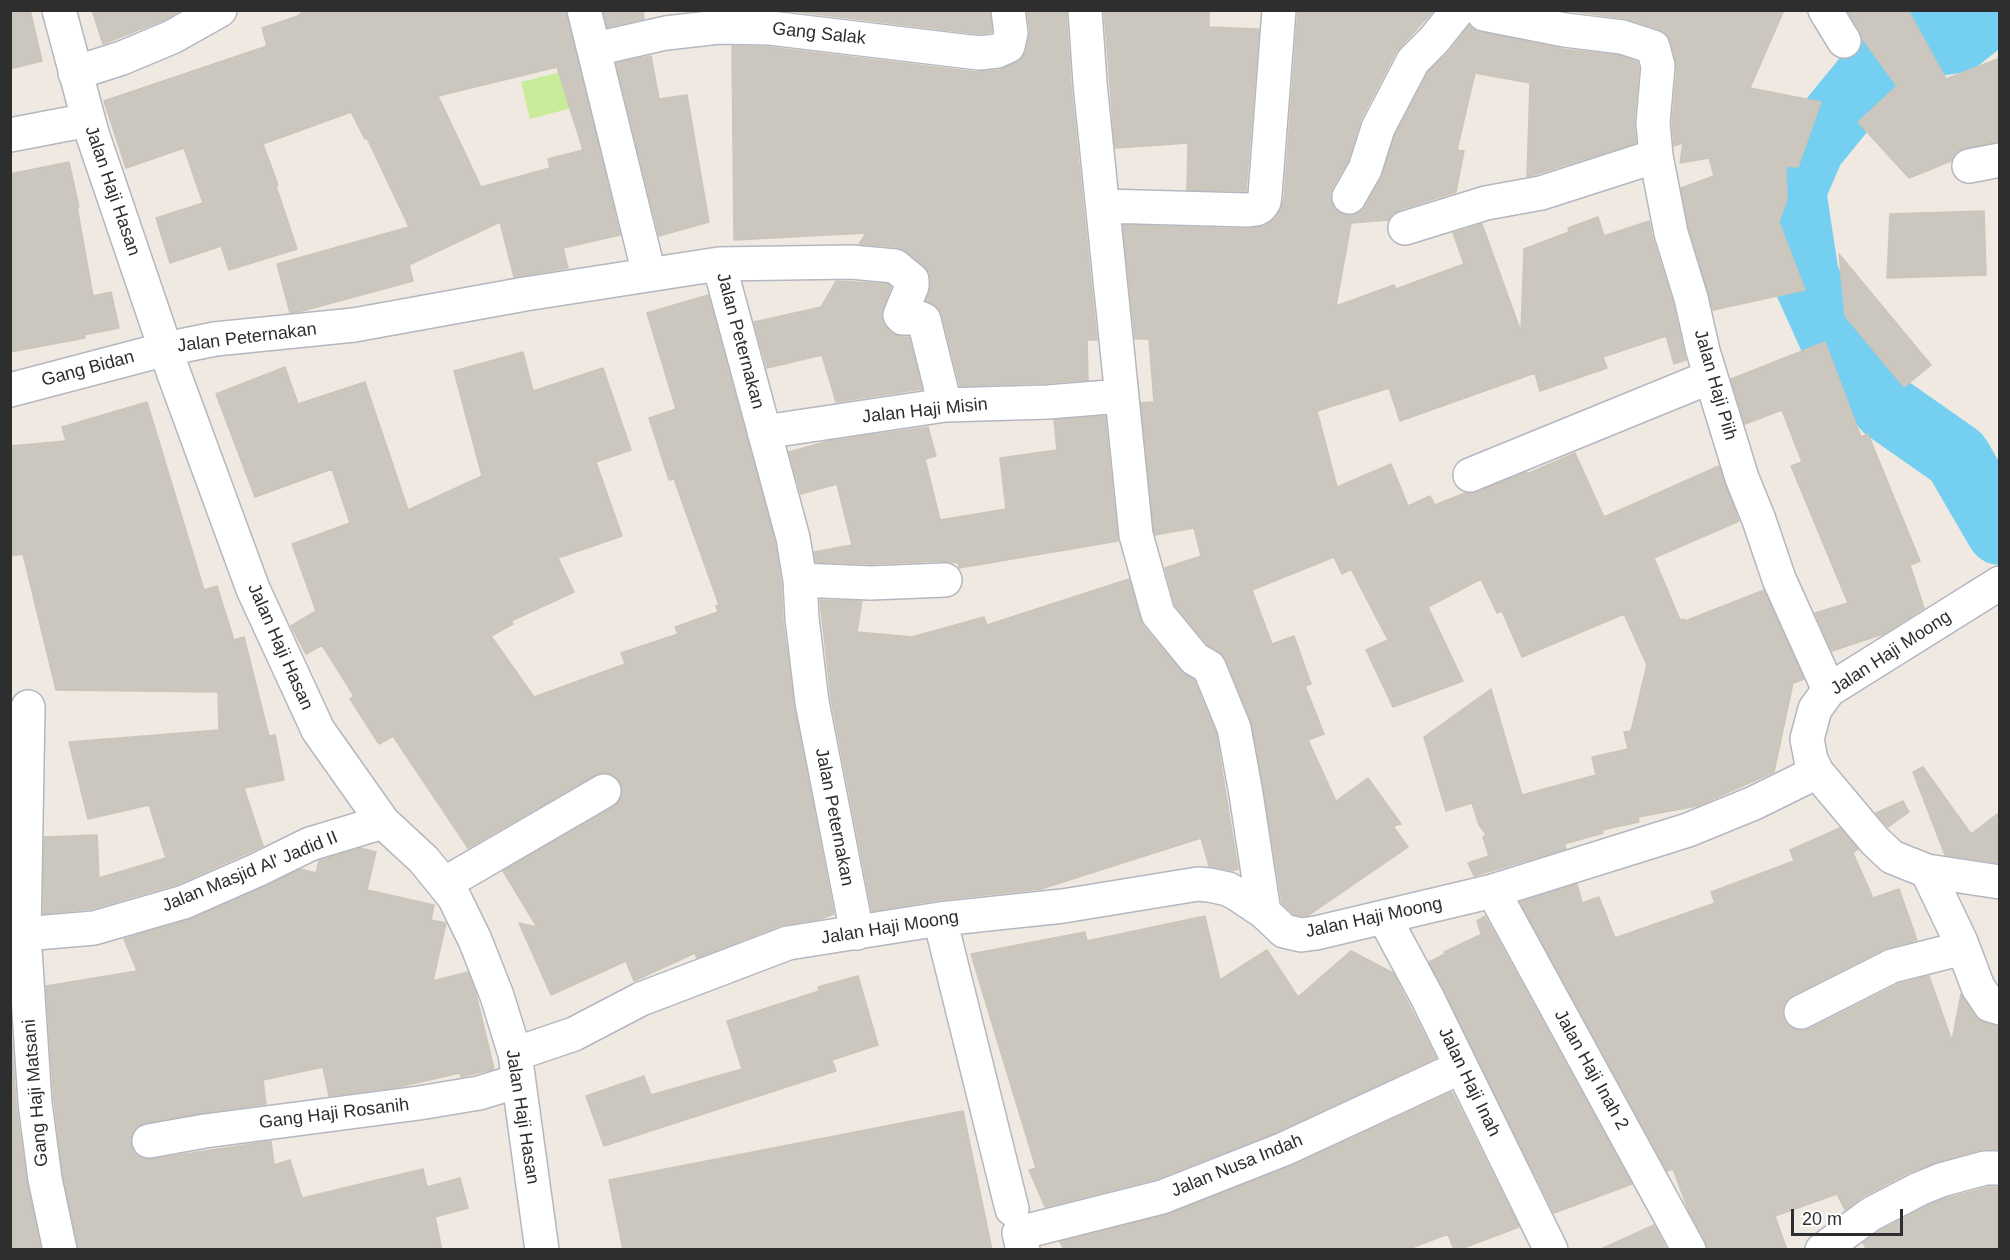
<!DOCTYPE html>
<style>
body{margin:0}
#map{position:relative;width:2010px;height:1260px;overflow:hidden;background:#efe9e1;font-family:Arial,sans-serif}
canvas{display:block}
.frame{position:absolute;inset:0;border:12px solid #2e2e2e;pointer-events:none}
.scale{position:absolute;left:1791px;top:1209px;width:112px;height:27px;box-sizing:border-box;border:3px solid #2e2e2e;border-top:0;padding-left:8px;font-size:18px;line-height:21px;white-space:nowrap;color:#2e2e2e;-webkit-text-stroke:4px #fff;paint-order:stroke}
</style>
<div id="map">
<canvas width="2010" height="1260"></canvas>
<div class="frame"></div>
<div class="scale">20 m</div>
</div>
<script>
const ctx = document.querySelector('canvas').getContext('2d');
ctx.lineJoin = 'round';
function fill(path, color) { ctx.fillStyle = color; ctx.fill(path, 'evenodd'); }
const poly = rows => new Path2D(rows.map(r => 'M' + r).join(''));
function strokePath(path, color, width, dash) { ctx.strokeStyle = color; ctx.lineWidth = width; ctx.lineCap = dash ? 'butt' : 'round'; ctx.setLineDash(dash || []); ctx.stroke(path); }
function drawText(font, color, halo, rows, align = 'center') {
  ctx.font = font + ' Arial,sans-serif'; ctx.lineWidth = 6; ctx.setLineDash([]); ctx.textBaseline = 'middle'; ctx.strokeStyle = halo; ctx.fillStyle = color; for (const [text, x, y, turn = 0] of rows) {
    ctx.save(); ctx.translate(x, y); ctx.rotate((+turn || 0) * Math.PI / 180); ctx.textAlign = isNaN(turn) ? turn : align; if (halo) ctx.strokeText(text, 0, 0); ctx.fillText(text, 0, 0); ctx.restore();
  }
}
fill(poly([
 [581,67,590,103,530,119,521,82]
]), '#c9ec9a');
strokePath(poly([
 [1994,10,1957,39,1908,46,1882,60,1811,147,1792,191,1805,276,1832,336,1852,367,1887,408,1957,457,2000,531]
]), '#75cff0', 68);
const building = poly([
 [10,10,30,10,42,61,10,69,10,10],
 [92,10,181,10,164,20,103,44,92,10],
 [304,10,566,10,620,235,563,248,568,268,514,277,500,222,409,265,413,281,302,311,290,313,277,264,409,227,367,138,365,139,351,112,263,144,278,185,276,186,297,249,229,270,221,246,170,263,156,218,203,203,184,148,126,168,104,101,267,46,262,28,298,16,304,10],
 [557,67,583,150,548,159,550,168,481,187,438,96,557,67],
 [603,10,643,10,644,19,607,27,603,10],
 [782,10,990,10,992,32,979,34,782,10],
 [1027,10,1066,10,1071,85,1097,340,1087,340,1088,380,1047,383,960,386,942,315,938,308,926,301,931,286,929,272,924,266,907,252,897,247,859,244,866,233,734,240,732,46,769,47,977,72,999,70,1016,63,1022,58,1026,51,1030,31,1027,10],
 [1104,10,1209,10,1209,27,1259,29,1246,191,1187,190,1188,143,1115,148,1104,10],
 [1298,10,1434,10,1396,52,1361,119,1348,161,1332,188,1330,196,1333,206,1339,213,1348,216,1358,213,1365,207,1381,178,1395,135,1428,72,1449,52,1469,26,1480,32,1500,36,1563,49,1618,55,1637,62,1639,68,1634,122,1636,143,1527,177,1530,83,1475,73,1457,150,1464,151,1456,192,1399,210,1392,215,1389,220,1351,223,1336,306,1394,285,1396,289,1464,264,1453,233,1482,224,1521,332,1524,249,1569,232,1568,228,1598,217,1604,236,1649,221,1653,239,1673,303,1686,360,1674,364,1666,336,1603,357,1607,368,1540,391,1535,373,1400,421,1389,388,1317,411,1337,487,1391,464,1408,506,1430,496,1435,505,1465,493,1477,492,1527,472,1527,474,1575,453,1604,517,1719,466,1739,521,1654,558,1680,620,1684,619,1685,621,1764,590,1804,679,1793,683,1774,772,1697,806,1638,817,1639,822,1602,830,1603,833,1564,844,1566,849,1474,876,1468,863,1489,856,1483,837,1486,834,1479,825,1472,803,1446,811,1424,737,1491,689,1522,795,1596,775,1592,757,1628,749,1624,732,1631,731,1647,665,1624,614,1522,657,1502,611,1497,613,1481,579,1428,607,1463,681,1393,707,1366,650,1388,640,1351,569,1342,574,1334,557,1252,590,1272,644,1294,636,1311,684,1305,686,1324,734,1308,740,1336,801,1368,778,1401,824,1393,826,1408,847,1309,915,1302,916,1293,914,1282,903,1264,791,1251,721,1226,659,1218,651,1207,644,1175,605,1165,568,1201,556,1194,528,1155,535,1154,532,1141,403,1154,402,1149,339,1135,339,1123,225,1247,229,1264,226,1275,219,1282,205,1284,198,1298,10],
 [1563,10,1784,10,1750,88,1821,102,1798,167,1786,166,1787,199,1779,222,1805,290,1713,310,1689,228,1681,188,1714,176,1709,158,1680,163,1683,143,1674,146,1672,123,1677,67,1671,42,1666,34,1659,29,1628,19,1563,10],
 [1847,10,1908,10,1946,79,2000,58,2000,142,1965,148,1956,152,1951,161,1909,178,1858,122,1897,86,1862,38,1860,31,1847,10],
 [651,56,659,99,687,95,709,222,659,236,616,63,651,56],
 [69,162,79,207,77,207,93,296,111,292,119,328,84,335,85,338,10,352,10,174,69,162],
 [1984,211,1986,275,1887,278,1890,214,1984,211],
 [1839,254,1931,365,1904,387,1845,316,1839,254],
 [836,281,888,284,891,287,883,308,882,319,890,332,902,337,909,337,922,389,836,402,822,355,767,368,754,322,821,307,836,281],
 [708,295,775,542,781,582,783,620,794,706,834,914,820,919,782,925,697,958,695,953,634,981,626,961,551,995,519,923,537,927,503,871,613,807,620,800,623,792,620,782,613,775,603,772,595,775,468,848,393,736,379,744,350,699,354,696,322,645,306,654,291,626,316,611,292,544,350,523,332,469,255,497,216,394,285,367,298,404,365,382,408,510,482,476,454,371,523,352,533,391,603,368,631,450,596,462,622,536,558,558,574,592,511,621,513,624,491,636,534,697,625,664,621,653,678,634,675,627,718,612,716,606,719,605,674,479,669,480,649,418,676,409,647,313,708,295],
 [1825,342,1861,437,1868,434,1920,561,1910,565,1924,608,1883,634,1832,651,1815,613,1848,603,1791,466,1802,462,1782,410,1745,424,1731,379,1825,342],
 [147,402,204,590,217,586,234,640,244,637,269,736,275,735,284,780,244,788,263,846,178,884,91,909,43,914,44,837,97,835,99,878,166,858,149,805,88,819,69,742,219,730,218,692,56,690,23,554,10,556,10,446,66,441,62,427,147,402],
 [1105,416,1118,541,959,568,958,563,944,561,871,564,816,562,814,552,852,545,837,484,801,494,789,452,829,441,928,427,936,456,925,459,940,520,1006,509,1000,458,1057,450,1054,420,1105,416],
 [1129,579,1143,626,1181,671,1194,680,1216,733,1238,869,1232,871,1209,866,1201,838,1041,889,938,900,872,911,831,699,820,600,862,601,857,632,912,637,984,617,987,625,1129,579],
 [1923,767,1971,834,2000,812,2000,863,1945,855,1913,772,1923,767],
 [1903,801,1909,812,1888,827,1876,813,1903,801],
 [1840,828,1858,849,1853,853,1873,898,1899,889,1917,940,1884,949,1793,995,1785,1002,1782,1010,1784,1020,1791,1028,1801,1031,1809,1029,1899,984,1929,976,1952,1041,1961,994,1975,1016,1985,1023,2000,1026,2000,1149,1980,1150,1934,1163,1910,1172,1862,1197,1845,1210,1837,1194,1775,1216,1787,1250,1708,1250,1705,1241,1688,1209,1673,1169,1667,1171,1520,902,1577,884,1582,903,1599,897,1615,938,1715,903,1711,892,1794,861,1790,850,1840,828],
 [360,848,376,852,367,890,434,905,431,920,446,923,433,981,468,972,476,994,494,1069,461,1077,460,1073,398,1087,329,1096,323,1067,263,1080,266,1104,202,1113,145,1123,137,1127,132,1134,131,1145,135,1153,143,1159,152,1159,271,1141,274,1165,290,1160,302,1198,423,1169,427,1187,460,1178,468,1208,435,1217,442,1250,78,1250,63,1176,54,1101,46,986,137,971,124,939,191,919,301,869,316,873,319,861,360,848],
 [1205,916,1220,980,1267,950,1298,997,1351,951,1393,973,1436,1058,1277,1132,1156,1179,1045,1207,1029,1170,1036,1168,971,954,1085,932,1087,941,1205,916],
 [1485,916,1632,1184,1554,1213,1429,962,1445,954,1444,952,1480,935,1482,937,1477,921,1485,916],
 [858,976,878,1045,832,1060,836,1071,604,1146,586,1096,644,1076,651,1095,742,1069,727,1021,819,991,818,987,858,976],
 [10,1015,16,1105,27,1183,41,1250,10,1250,10,1015],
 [1452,1092,1519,1227,1458,1250,1454,1250,1448,1234,1406,1250,1064,1250,1060,1242,1169,1214,1291,1166,1452,1092],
 [963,1111,992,1250,623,1250,609,1180,963,1111],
 [1988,1187,2000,1187,2000,1250,1867,1250,1863,1243,1881,1230,1927,1206,1947,1198,1988,1187],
 [1654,1225,1667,1250,1599,1250,1654,1225]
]);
fill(building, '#cbc7bf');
strokePath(building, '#cbc5ba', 1.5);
const minor = poly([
 [59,10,92,133,174,374,253,589,318,730,383,822,424,860,454,897,475,940,497,996,515,1054,542,1250],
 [584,10,649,274],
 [1085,10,1090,83,1136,535,1158,614,1195,659,1209,667,1234,728,1246,794,1264,912],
 [1481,10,1484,14,1504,18,1565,30,1622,37,1653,47,1658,66,1653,123,1656,156,1671,233,1691,298,1703,351,1742,478,1759,520,1779,579,1829,690],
 [1825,10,1844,41],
 [595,49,666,33,719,27,770,28,979,53,997,51,1008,46,1011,33,1008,10],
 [75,73,122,58,172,37,220,10],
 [10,135,88,120],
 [1969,166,2000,160],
 [1349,197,1365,169,1378,128,1413,61,1434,40,1458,10],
 [1103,206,1248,210,1256,209,1260,207,1264,202,1265,195,1279,10],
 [1405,228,1486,203,1541,193,1656,156],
 [719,264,793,538,800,580,802,618,812,702,857,933],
 [10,390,166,349,215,339,354,325,525,294,719,264,851,262,895,266,912,280,912,286,900,315,903,318,920,318,924,320,945,405],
 [764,432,945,405,1048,402,1121,396],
 [1470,475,1710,377],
 [800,580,871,583,945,580],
 [2000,583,1829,690,1815,709,1807,739,1811,760,1817,772,1875,841,1892,857,1927,871,2000,882],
 [28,707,24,934,35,1103,45,1179,60,1250],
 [1927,871,1961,942,1978,987,1990,1005,2000,1008],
 [444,884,604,791],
 [1493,891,1689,1250],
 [1384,917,1427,997,1551,1250],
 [940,919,1012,1209],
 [10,933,24,934,94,928,184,902,257,870,310,844,383,822],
 [1801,1012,1892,966,1963,948],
 [515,1054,574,1034,641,999,788,943,940,919,1063,906,1198,884,1209,885,1228,889,1237,894,1264,912,1284,931,1301,935,1316,933,1493,891,1688,830,1754,803,1817,772],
 [149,1141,205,1131,419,1103,479,1093,518,1081],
 [1023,1250,1019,1233,1162,1197,1284,1149,1461,1067],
 [1822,1250,1871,1214,1919,1189,1941,1180,1985,1168,2000,1168]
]);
strokePath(minor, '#b4b7c1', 36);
strokePath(poly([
 [1299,203,1316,201]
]), '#c9c9c9', 4, [4.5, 3]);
strokePath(minor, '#fff', 33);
drawText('18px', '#2e2e2e', '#fff', [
 ["Gang Salak",819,34,6],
 ["Jalan Haji Hasan",112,191,71],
 ["Jalan Peternakan",247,338,-7],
 ["Jalan Peternakan",740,341,75],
 ["Gang Bidan",88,369,-15],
 ["Jalan Haji Piih",1715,385,74],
 ["Jalan Haji Misin",925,411,-6],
 ["Jalan Haji Hasan",280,647,66],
 ["Jalan Haji Moong",1891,653,-33],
 ["Jalan Peternakan",834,817,79],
 ["Jalan Masjid Al' Jadid II",250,872,-22],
 ["Jalan Haji Moong",1374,918,-12],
 ["Jalan Haji Moong",890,928,-9],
 ["Jalan Haji Inah 2",1591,1070,61],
 ["Jalan Haji Inah",1469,1082,64],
 ["Gang Haji Matsani",36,1093,-95],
 ["Gang Haji Rosanih",334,1114,-7],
 ["Jalan Haji Hasan",522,1117,81],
 ["Jalan Nusa Indah",1237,1166,-22]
]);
</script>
